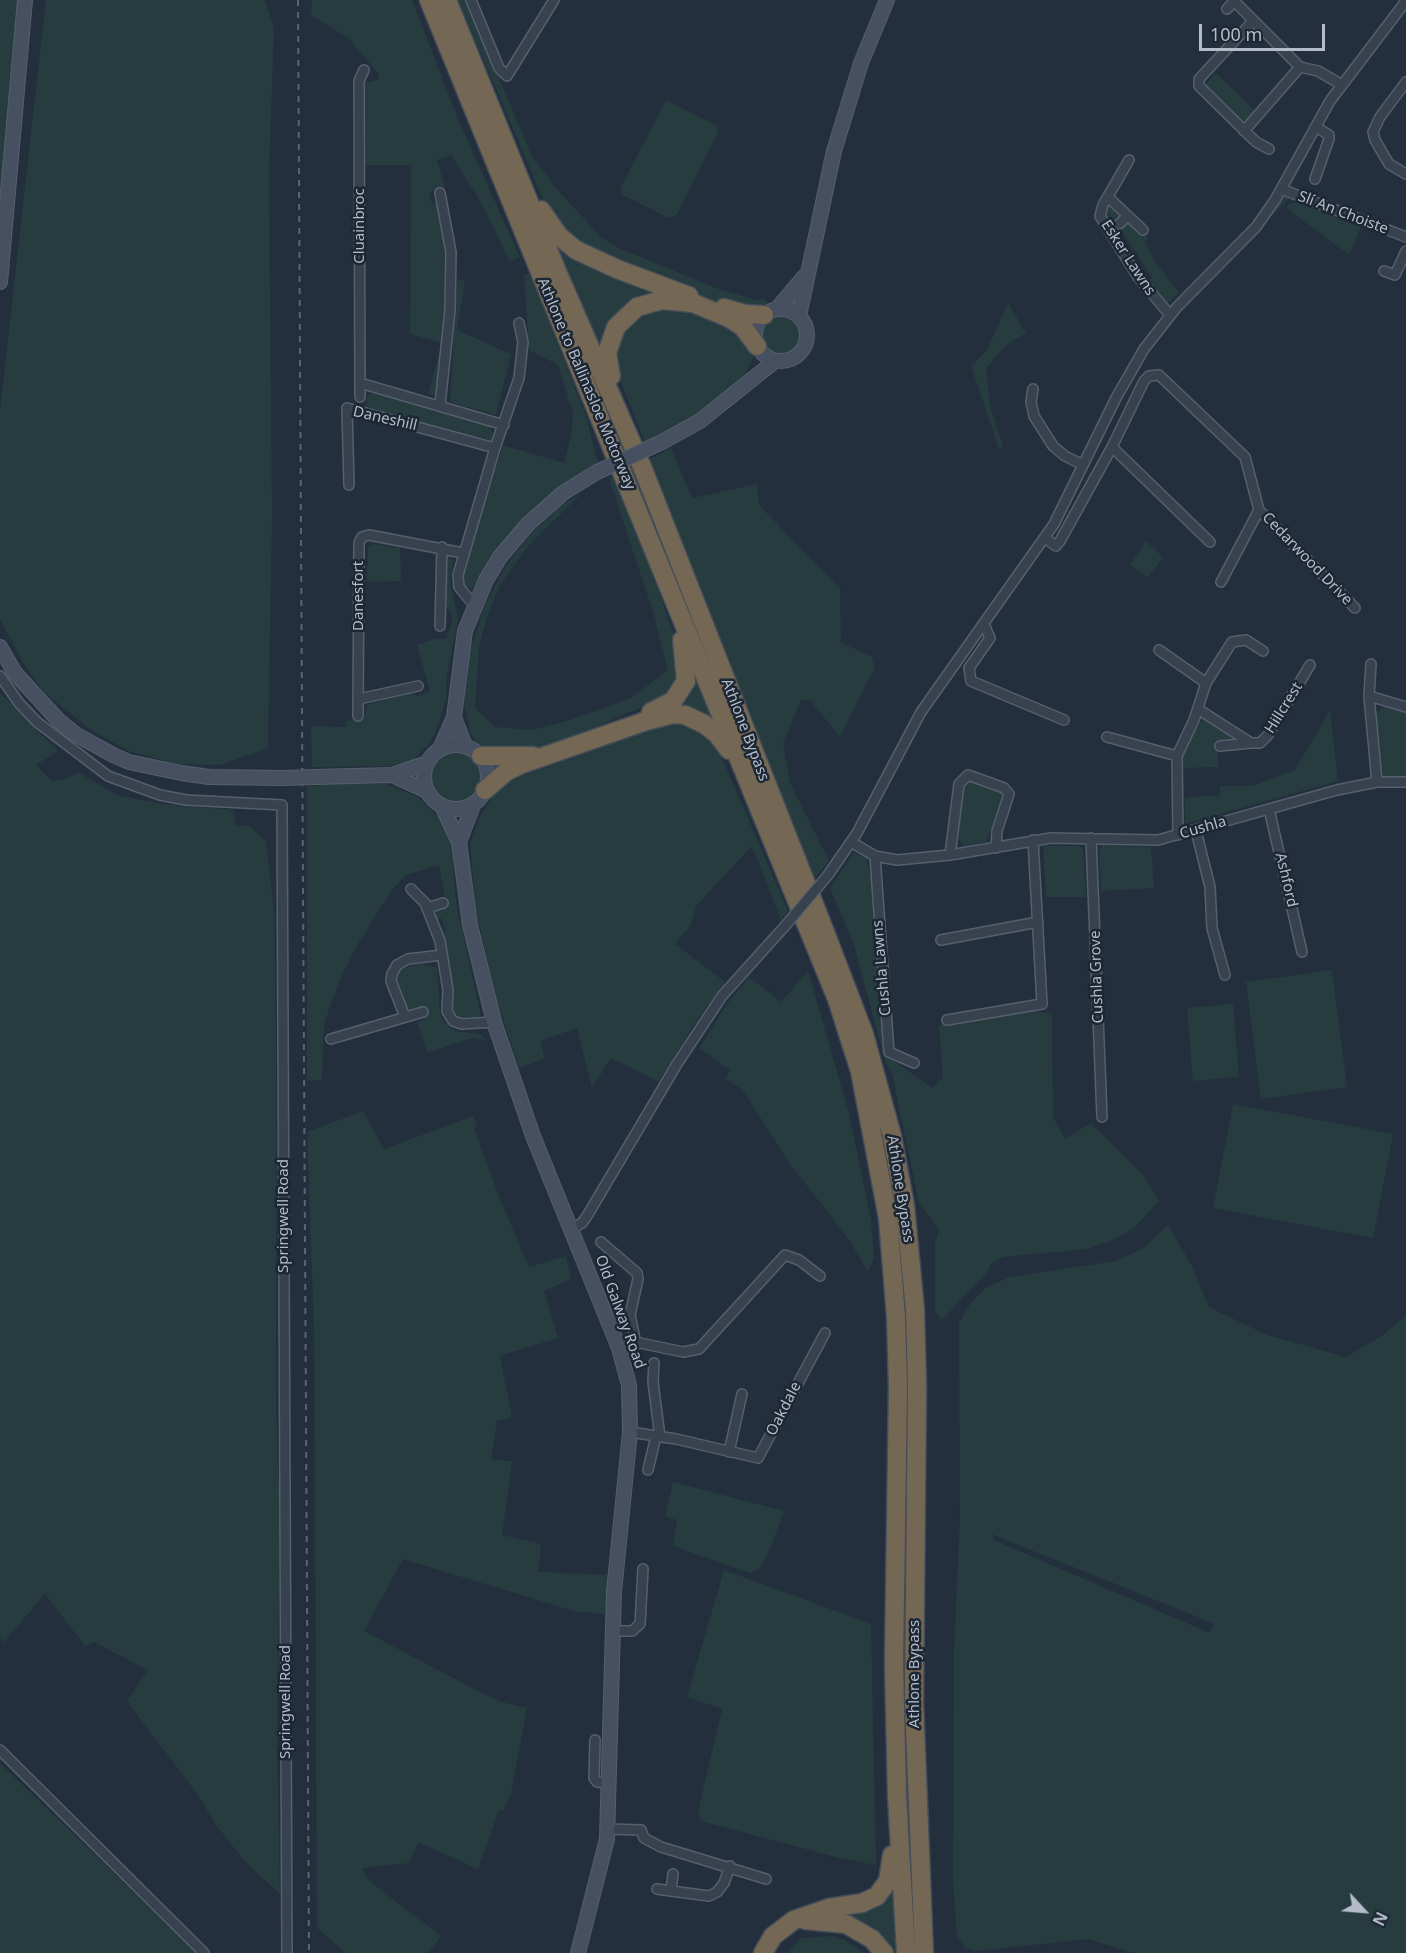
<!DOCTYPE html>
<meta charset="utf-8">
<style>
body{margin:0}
#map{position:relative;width:1406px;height:1953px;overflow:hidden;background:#242f3e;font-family:"Noto Sans",sans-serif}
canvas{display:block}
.north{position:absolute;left:1334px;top:1881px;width:60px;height:60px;-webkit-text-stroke:4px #1d2633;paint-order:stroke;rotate:116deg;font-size:16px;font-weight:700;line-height:24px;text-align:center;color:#b4bcc9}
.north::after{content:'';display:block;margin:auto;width:21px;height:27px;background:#b4bcc9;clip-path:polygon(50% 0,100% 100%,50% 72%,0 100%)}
.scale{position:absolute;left:1199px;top:24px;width:126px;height:27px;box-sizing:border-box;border:3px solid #b4bcc9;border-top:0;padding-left:8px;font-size:18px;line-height:21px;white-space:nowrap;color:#b4bcc9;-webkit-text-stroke:4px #1d2633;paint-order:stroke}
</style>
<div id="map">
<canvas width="1406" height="1953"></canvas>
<div class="north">N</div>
<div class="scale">100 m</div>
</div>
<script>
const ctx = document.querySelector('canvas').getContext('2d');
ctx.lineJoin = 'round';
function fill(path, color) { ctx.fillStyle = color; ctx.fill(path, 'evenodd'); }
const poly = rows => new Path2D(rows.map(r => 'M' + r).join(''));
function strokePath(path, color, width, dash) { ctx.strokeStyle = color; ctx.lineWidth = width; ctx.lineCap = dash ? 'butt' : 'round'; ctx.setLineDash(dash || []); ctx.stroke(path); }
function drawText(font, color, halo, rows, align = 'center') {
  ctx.font = font + ' "Noto Sans",sans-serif'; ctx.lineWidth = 5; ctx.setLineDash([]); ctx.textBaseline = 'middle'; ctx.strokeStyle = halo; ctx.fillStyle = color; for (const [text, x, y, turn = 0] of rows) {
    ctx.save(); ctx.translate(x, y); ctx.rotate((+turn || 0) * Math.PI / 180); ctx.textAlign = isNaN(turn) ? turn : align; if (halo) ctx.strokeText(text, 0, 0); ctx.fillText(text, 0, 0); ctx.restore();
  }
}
fill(poly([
 [0,0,18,0,0,200],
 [46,0,265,0,274,29,269,174,272,516,268,748,221,765,175,764,147,756,129,751,89,729,45,693,24,665,0,619,0,410],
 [312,0,412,0,458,119,520,257,510,262,480,201,451,155,437,160,445,188,429,192,432,204,438,204,448,251,448,297,437,397,428,394,442,343,410,334,411,165,368,165,365,163,364,87,366,83,378,80,379,74,348,38,311,15],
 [458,0,466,0,531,154,553,185,602,238,619,248,721,290,757,300,765,299,768,303,755,308,730,307,622,266,574,242,549,213],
 [1216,73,1255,111,1246,121,1237,119,1206,88,1206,84],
 [666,100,718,126,718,132,677,214,669,218,623,195,620,189],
 [1286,196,1290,197,1254,235,1282,198],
 [1298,202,1361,227,1349,255,1286,208,1289,204],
 [1110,205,1120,215,1115,224,1119,229,1127,223,1141,234,1146,234,1148,239,1145,242,1154,260,1179,292,1171,301,1163,303,1146,282,1152,278,1123,233,1116,236,1104,216,1106,206],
 [553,238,670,292,640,301,603,361],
 [530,273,587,419,598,464,567,483,512,530,472,589,464,586,461,580,503,445,564,463,571,436,573,413,558,365,529,350,524,275],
 [457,279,465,281,457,330,511,354,496,415,453,403,450,399],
 [1008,303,1026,333,1007,344,986,368,990,405,1003,447,999,449,971,366,987,350],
 [679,306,734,327,751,347,753,357,746,375,737,387,705,413,645,443,617,372,614,354,622,331,637,314],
 '760 334a21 21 0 1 1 42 0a21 21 0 1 1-42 0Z',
 [372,393,489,426,494,436,491,440,366,409,368,395],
 [671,448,692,498,757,484,759,505,840,589,841,643,871,656,875,667,840,737,810,700,801,700,783,743,790,783,829,861,814,879,687,565,648,460],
 [617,474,683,660,682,673,664,697,578,735,533,752,486,748,476,742,470,732,464,704,471,649,485,605,505,567,530,535,562,505,582,493,528,546,500,585,486,620,479,647,475,708,495,727,532,730,567,721,631,698,668,670,653,612,609,478],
 [1146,541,1163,557,1148,578,1130,565],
 [372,544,400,548,401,581,367,582,368,547],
 [449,555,453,561,450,582,458,619,446,679,446,700,437,729,430,743,411,762,388,766,312,767,311,726,346,727,346,721,364,719,367,705,410,692,417,696,430,691,417,645,435,639,446,639,452,622,452,613,445,607,445,568],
 [695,668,723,727,674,704,694,675],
 [0,693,58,751,36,765,52,781,68,778,78,772,116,795,162,804,233,810,236,825,249,826,266,841,274,911,276,1042,276,1410,280,1514,277,1735,280,1894,246,1863,216,1825,198,1795,127,1701,148,1670,94,1642,85,1646,45,1594,4,1642,0,1639],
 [1389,706,1406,711,1406,778,1383,776,1381,772,1376,714,1381,708],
 [1330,710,1338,781,1185,824,1185,797,1220,796,1220,786,1252,786,1295,770],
 [1203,719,1230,734,1231,738,1228,742,1218,745,1218,767,1183,768,1181,752],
 [684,720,716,744,788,911,781,920,752,846,696,906,691,925,675,944,725,982,695,1023,659,1082,611,1058,592,1088,577,1028,540,1041,545,1059,519,1068,495,995,476,909,470,844,479,818,497,790,517,777,590,752,657,723],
 '429 777a28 28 0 1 1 56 0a28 28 0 1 1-56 0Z',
 [973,781,1002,793,1004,799,986,842,963,846,957,836,963,788,967,782],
 [316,782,387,784,418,797,443,822,452,847,456,903,481,1015,478,1019,463,1020,451,1011,441,934,446,931,441,918,435,919,435,915,439,909,447,906,439,865,404,876,390,893,356,947,341,977,324,1023,322,1080,307,1081,307,786,316,786],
 [1103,845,1151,847,1154,888,1101,891,1099,851],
 [1043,846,1080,846,1083,848,1086,897,1046,897],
 [854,853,866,858,869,870,872,871,884,1054,932,1088,943,1077,939,1025,1038,1007,1038,1013,1052,1013,1053,1117,1065,1139,1091,1123,1143,1175,1159,1201,1134,1228,1111,1241,1087,1249,1003,1257,991,1264,988,1271,942,1320,935,1312,935,1244,939,1230,919,1203,892,1074,885,1061,854,945,830,888],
 [424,962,425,965,437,968,440,1013,446,1024,456,1031,480,1034,487,1040,472,1038,427,1053,417,1022,425,1020,423,1010,412,1011,406,1007,396,981,401,969],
 [1332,970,1347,1087,1261,1099,1246,982],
 [808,971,849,1114,871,1220,874,1259,868,1272,849,1240,788,1161,742,1089,725,1079,730,1070,699,1048,727,1004,749,977,781,1002],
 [1233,1004,1239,1077,1193,1081,1187,1008],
 [1233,1104,1393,1134,1373,1238,1213,1208],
 [363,1111,384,1149,473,1116,477,1127,474,1128,500,1199,529,1267,566,1256,571,1279,544,1291,558,1338,500,1356,512,1417,497,1421,491,1460,512,1461,502,1535,541,1544,538,1572,609,1575,605,1614,574,1611,403,1559,364,1631,484,1694,502,1702,527,1708,511,1793,503,1811,499,1810,478,1869,418,1842,409,1863,362,1868,368,1880,441,1936,428,1953,346,1953,317,1928,314,1325,307,1132],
 [1168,1225,1191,1264,1209,1307,1267,1335,1346,1357,1384,1334,1406,1316,1406,1953,1133,1953,1088,1939,976,1951,966,1948,957,1937,953,1882,954,1649,960,1517,959,1323,970,1304,985,1288,1010,1277,1116,1261,1143,1248],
 [991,1534,1213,1623,1210,1633,996,1541],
 [673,1482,784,1511,769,1552,759,1569,750,1573,673,1546,677,1520,665,1516],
 [724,1570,871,1624,876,1865,843,1859,701,1821,698,1812,722,1709,687,1697],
 [0,1763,176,1933,199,1953,0,1953],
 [895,1882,899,1953,892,1953,867,1924,834,1912],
 [834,1936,845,1940,863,1953,786,1953,801,1938]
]), '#263c3f');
const street = poly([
 [471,0,499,68,507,76,554,0],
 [1227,9,1234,1,1300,67,1318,71,1342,85],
 [1253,21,1199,79,1199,86,1256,142,1269,149],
 [1406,82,1380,117,1373,132,1375,140,1389,164,1406,174],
 [1244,131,1300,67],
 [1129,160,1103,205,1100,216,1138,277,1170,315],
 [1315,179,1329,139,1329,135,1316,127],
 [1281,189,1406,237],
 [440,193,451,252,450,310,440,405],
 [1108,197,1143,230],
 [1119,224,1128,216],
 [1384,271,1395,275,1406,251],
 [360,383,504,425],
 [1033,389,1031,402,1034,416,1053,446,1065,456,1083,465],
 [360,397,359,81,364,70],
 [1112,447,1210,542],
 [349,485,347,408,495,448],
 [1045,538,1056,546,1060,541,1112,447,1144,381,1149,376,1159,375,1245,457,1259,510,1355,608],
 [1221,582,1259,510],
 [474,605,459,587,458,575,495,448,519,378,523,342,519,323],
 [984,624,990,638,969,668,971,681,1064,720],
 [440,626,442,547],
 [1159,650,1206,683],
 [1371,664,1369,696,1377,782],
 [0,676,19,703,37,722,108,776,160,795,186,800,282,805,287,1953],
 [1369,696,1406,707],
 [359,699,418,686],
 [1198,709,1251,743,1260,743,1268,735,1310,665],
 [358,716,359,543,362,537,369,535,463,553],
 [1107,737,1177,756],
 [1220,746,1251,743],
 [1269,809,1302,952],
 [1196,831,1210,887,1212,928,1225,975],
 [1178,835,1177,756,1194,720,1206,683,1232,642,1246,640,1263,651],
 [1091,838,1102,1117],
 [851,842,875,856,897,860,950,855,1051,838,1158,840,1337,790,1377,782,1406,782],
 [950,855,959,784,968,775,1004,788,1009,794,997,831,996,848],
 [875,856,889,1052,914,1063],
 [828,875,857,833,921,712,1054,524,1116,398,1144,349,1177,307,1256,227,1275,200,1330,101,1406,1],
 [411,889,425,903,440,941,448,990,447,1011,453,1021,462,1024,494,1022],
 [428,908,443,903],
 [941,940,1038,922],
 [405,1017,391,981,392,974,397,965,408,959,442,955],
 [947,1020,1042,1004,1033,840],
 [331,1039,423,1012],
 [571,1229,582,1223,587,1216,677,1064,722,996,785,926],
 [601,1242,637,1273,638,1279,630,1315,636,1344],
 [619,1348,640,1343,683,1352,699,1349,785,1255,799,1260,820,1276],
 [654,1363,653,1382,660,1437],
 [630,1432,676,1439,758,1458,825,1333],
 [729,1452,742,1394],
 [648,1470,656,1436],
 [612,1631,632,1631,640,1624,643,1569],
 [595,1740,594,1778,597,1782,609,1783],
 [0,1750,204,1953],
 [608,1829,641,1830,644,1838,661,1847,766,1879],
 [673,1874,671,1891,709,1896,717,1892,724,1883,730,1866],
 [657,1889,671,1891]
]);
const secondary = poly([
 [0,282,25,0],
 '755 335a26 26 0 1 1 52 0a26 26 0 1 1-52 0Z',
 [777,309,804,277],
 [799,316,834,151,861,63,887,0],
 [662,442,700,421,775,361],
 [0,647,15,673,58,720,75,734,113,755,129,762,181,773,209,777,283,778],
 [454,717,465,746],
 '424 777a32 32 0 1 1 64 0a32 32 0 1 1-64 0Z',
 [440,749,454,717,465,631,486,580,500,557,527,525,563,493,597,472],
 [392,775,427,791],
 [315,777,392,775,427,763],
 [442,806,459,842,470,925,494,1022,533,1136,619,1348,629,1385,630,1432,614,1592,607,1839,578,1953],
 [459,842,474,803]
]);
const highway = poly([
 [429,0,837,999,860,1071,888,1218,896,1317,898,1387,894,1663,897,1796,906,1953],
 [447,0,556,269,643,469,825,932,864,1034,892,1136,905,1206,915,1310,917,1387,914,1703,924,1953],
 [541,210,559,236,576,250,617,269,689,296],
 [724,308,745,314,764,315],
 [611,376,607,353,616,327,637,307,662,300,693,303,729,318,743,327,757,346],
 [651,712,673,701,686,681,682,640],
 [481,756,533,756],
 [485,790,507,771,522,764,646,721,673,714,685,715,704,724,717,734,729,750],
 [805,1920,846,1924,872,1939,884,1953],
 [763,1953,773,1936,794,1920,829,1908,862,1903,877,1896,888,1881,892,1855]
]);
strokePath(street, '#565f6c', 12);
strokePath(secondary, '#565f6c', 16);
strokePath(highway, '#434c59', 21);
strokePath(street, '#38414e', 9);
strokePath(secondary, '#465061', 14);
strokePath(highway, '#746855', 18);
strokePath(poly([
 [298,0,309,1953]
]), '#5a6575', 2, [6, 6]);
const streetBridge = poly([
 [785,926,828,875]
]);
const secondaryBridge = poly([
 [597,472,662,442],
 [283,778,315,777]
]);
strokePath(streetBridge, '#565f6c', 12, []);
strokePath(secondaryBridge, '#565f6c', 16, []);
strokePath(streetBridge, '#38414e', 9);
strokePath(secondaryBridge, '#465061', 14);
drawText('15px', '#b4bcc9', '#1d2633', [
 ["Slí An Choiste",1343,213,21],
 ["Cluainbroc",360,226,-90],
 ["Esker Lawns",1128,258,57],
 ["Athlone to Ballinasloe Motorway",586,384,67],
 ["Daneshill",385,419,13],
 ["Cedarwood Drive",1307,559,46],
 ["Danesfort",359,596,-90],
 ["Hillcrest",1284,708,-58],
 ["Athlone Bypass",745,730,69],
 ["Cushla",1203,828,-16],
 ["Ashford",1286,880,77],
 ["Cushla Lawns",882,968,-95],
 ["Cushla Grove",1097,977,-92],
 ["Athlone Bypass",900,1189,81],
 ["Springwell Road",284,1216,-90],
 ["Old Galway Road",620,1312,70],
 ["Oakdale",784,1409,-63],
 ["Athlone Bypass",915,1674,-90],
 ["Springwell Road",286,1702,-90]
]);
</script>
